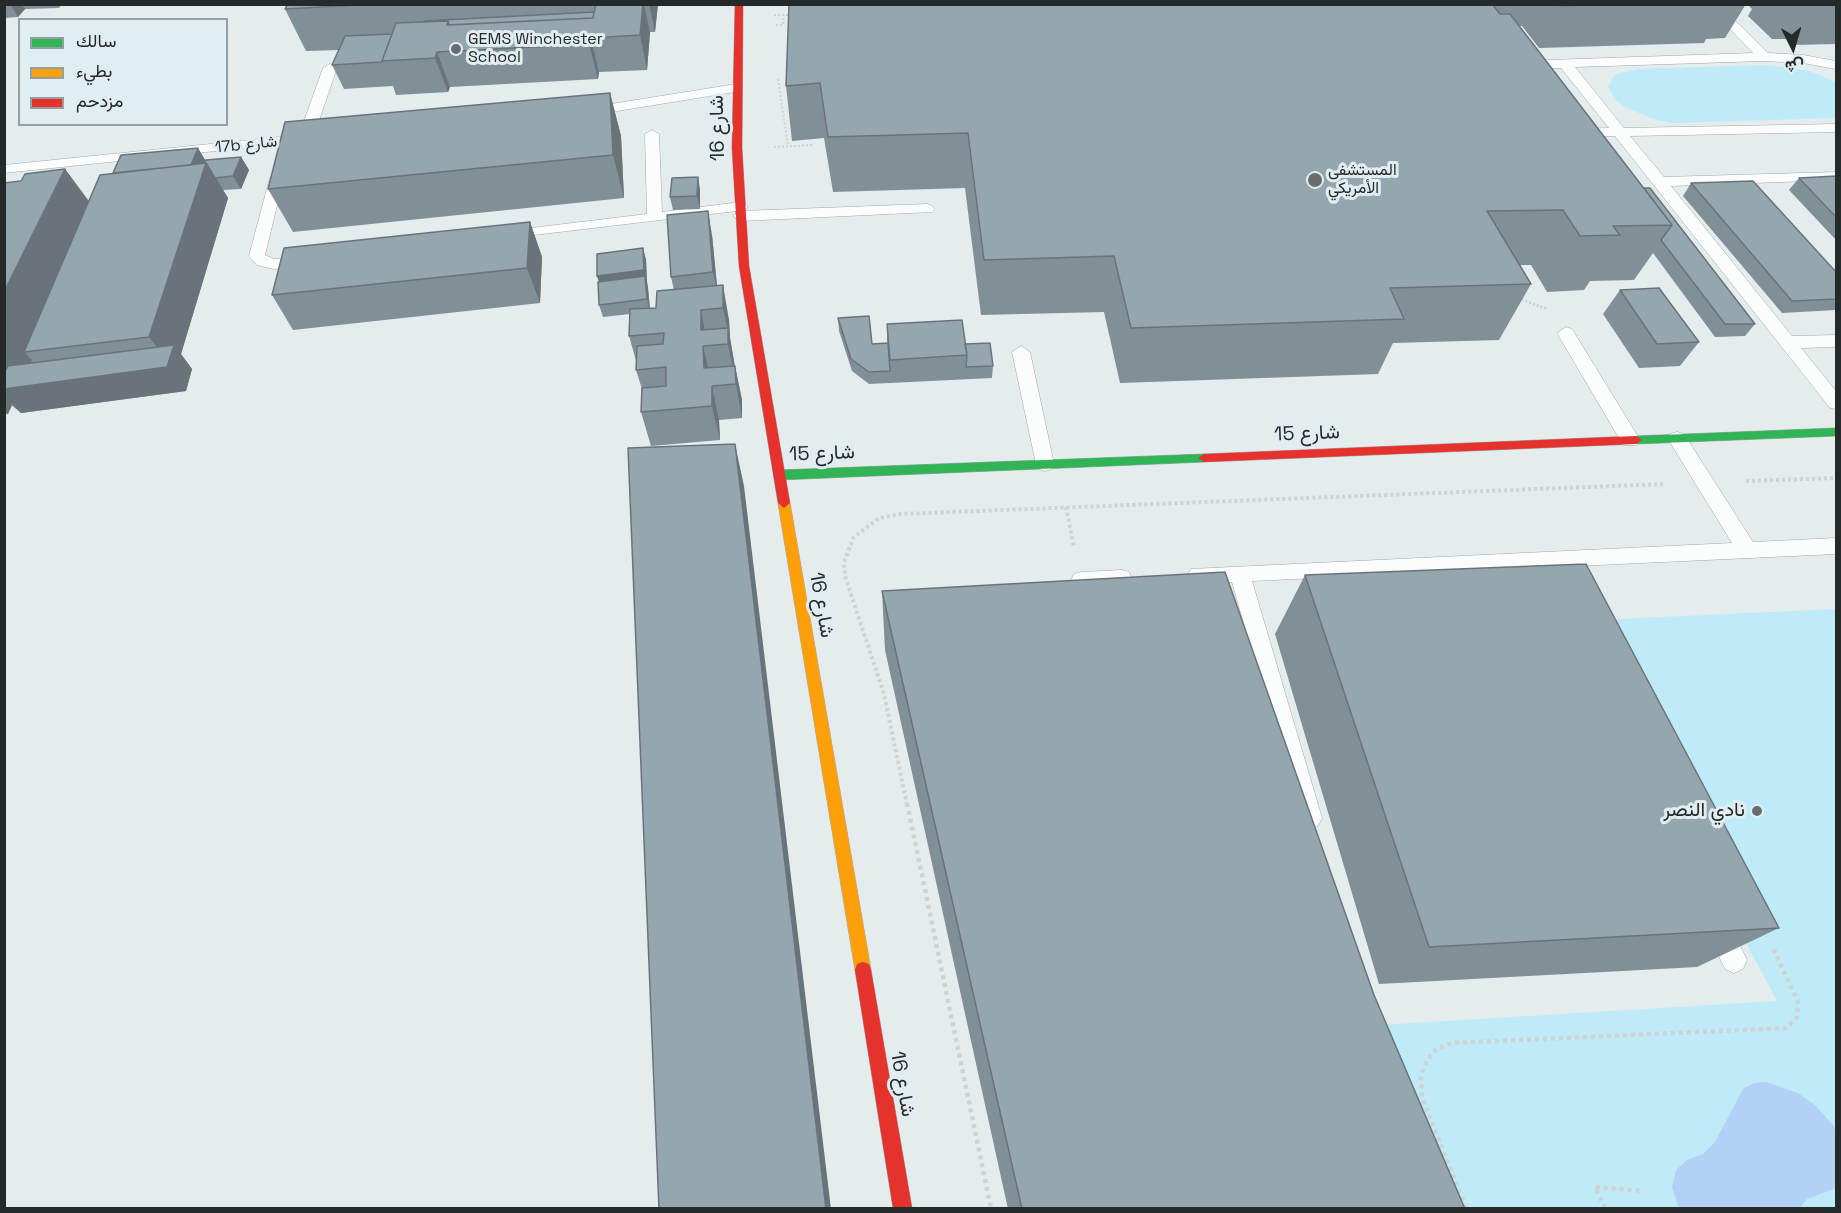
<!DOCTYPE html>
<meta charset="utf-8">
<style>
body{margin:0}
#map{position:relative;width:1841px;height:1213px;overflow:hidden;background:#e4ecee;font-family:"Space Grotesk",Vazirmatn,sans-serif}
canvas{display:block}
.frame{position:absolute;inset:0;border:6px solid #24292a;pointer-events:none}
.legend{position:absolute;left:18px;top:18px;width:210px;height:108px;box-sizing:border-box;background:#e1eef1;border:2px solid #959fa1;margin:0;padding:8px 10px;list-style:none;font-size:18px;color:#24292a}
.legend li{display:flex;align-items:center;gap:12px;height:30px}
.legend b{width:30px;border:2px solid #959fa1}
.north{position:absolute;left:1763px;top:18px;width:60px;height:60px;-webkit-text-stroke:4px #e1eef1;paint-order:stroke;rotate:175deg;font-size:16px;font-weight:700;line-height:24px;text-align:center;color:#24292a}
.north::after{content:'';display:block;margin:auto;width:21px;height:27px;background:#24292a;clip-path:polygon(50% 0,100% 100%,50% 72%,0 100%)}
</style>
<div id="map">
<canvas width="1841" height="1213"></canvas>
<div class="frame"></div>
<ul class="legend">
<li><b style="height:8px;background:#30b455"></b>سالك</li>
<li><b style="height:8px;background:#ff9f0a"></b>بطيء</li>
<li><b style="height:8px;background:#e5322d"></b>مزدحم</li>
</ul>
<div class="north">ش</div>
</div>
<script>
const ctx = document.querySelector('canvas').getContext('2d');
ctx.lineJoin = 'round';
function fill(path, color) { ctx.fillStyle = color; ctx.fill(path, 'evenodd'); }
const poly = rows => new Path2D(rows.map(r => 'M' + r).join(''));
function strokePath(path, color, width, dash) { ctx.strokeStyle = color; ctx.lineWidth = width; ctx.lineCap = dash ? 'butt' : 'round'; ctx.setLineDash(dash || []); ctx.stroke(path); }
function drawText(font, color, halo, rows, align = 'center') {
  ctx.font = font + ' "Space Grotesk",Vazirmatn,sans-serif'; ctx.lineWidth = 6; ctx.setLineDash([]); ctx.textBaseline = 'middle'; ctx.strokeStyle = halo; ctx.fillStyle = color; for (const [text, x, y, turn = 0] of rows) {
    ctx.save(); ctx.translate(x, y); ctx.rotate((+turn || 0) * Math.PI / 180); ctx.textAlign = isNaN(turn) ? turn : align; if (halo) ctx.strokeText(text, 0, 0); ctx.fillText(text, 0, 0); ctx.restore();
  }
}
fill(poly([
 [1764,65,1807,70,1836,82,1836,118,1673,123,1656,120,1627,108,1616,101,1608,86,1616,74,1638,69],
 [1836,609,1836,1208,1400,1208,1329,1028,1777,1001,1576,621]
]), '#beebf7');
fill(poly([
 [1766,1082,1798,1093,1815,1105,1833,1125,1836,1133,1836,1188,1807,1199,1800,1208,1679,1208,1672,1187,1676,1170,1687,1160,1703,1154,1715,1142,1743,1089,1754,1083]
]), '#b3d1f6');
const lane = poly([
 [1706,4,1719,4,1768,53,1803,55,1836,61,1836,69,1803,63,1764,61,1575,67,1624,128,1836,124,1836,132,1630,136,1664,177,1836,172,1836,180,1671,186,1792,336,1836,335,1836,347,1801,348,1836,391,1836,409,1830,408,1615,136,1569,136,1569,130,1574,129,1609,128,1561,68,1520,69,1513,65,1520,61,1753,53,1706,4],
 [330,64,337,68,312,141,4,173,4,165,299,135,323,68,330,64],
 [736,84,741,85,741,91,586,116,579,112,586,108,736,84],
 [652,130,659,134,662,212,740,202,748,207,745,210,500,239,498,236,500,233,506,231,647,214,645,134,652,130],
 [277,173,284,177,265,255,274,259,308,256,316,261,314,265,274,269,257,265,249,256,270,177,277,173],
 [927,204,932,206,935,209,932,212,741,221,733,216,741,211,927,204],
 [1566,327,1572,329,1637,435,1639,440,1637,445,1623,445,1557,333,1566,327],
 [1021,346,1030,352,1054,464,1052,469,1045,471,1038,469,1036,464,1012,352,1021,346],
 [1677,432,1684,434,1753,542,1836,538,1836,554,1252,581,1322,818,1318,826,1310,829,1302,826,1232,582,1198,583,1191,581,1188,575,1191,569,1732,543,1668,439,1670,434,1677,432],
 [1122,570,1129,572,1132,578,1129,584,1122,586,1081,588,1074,586,1071,580,1074,574,1081,572,1122,570],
 [1717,912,1726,916,1747,960,1743,969,1734,973,1725,969,1704,925,1708,916,1717,912]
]);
const fast = poly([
 [1836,428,1836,436,1636,444,1630,440,1636,436,1836,428],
 [1204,454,1210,458,1204,462,779,480,773,475,779,470,1204,454]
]);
const slow = poly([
 [784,498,790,503,871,970,869,976,863,978,857,976,855,970,778,503,784,498]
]);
const jam = poly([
 [735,4,743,4,742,148,749,266,790,503,784,508,778,503,739,266,732,148,735,4],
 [1636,436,1642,440,1636,444,1204,462,1198,458,1204,454,1636,436],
 [863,962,869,964,871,970,912,1208,893,1208,855,970,857,964,863,962]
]);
strokePath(lane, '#a2a7a9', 1);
strokePath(fast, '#a2a7a9', 1);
strokePath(slow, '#a2a7a9', 1);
strokePath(jam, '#a2a7a9', 1);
strokePath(poly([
 [774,15,791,15],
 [776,25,783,25,784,15],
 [778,79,788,146],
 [774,147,812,145]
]), '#d0d2d3', 2, [2, 2]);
strokePath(poly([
 [1518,298,1547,309]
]), '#d0d2d3', 3, [2, 2]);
strokePath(poly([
 [1746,481,1836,478],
 [1066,507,1074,548],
 [907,805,884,694,845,576,844,563,853,538,879,518,901,514,1664,484]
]), '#d0d2d3', 4, [3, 3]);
strokePath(poly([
 [907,803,991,1208],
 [1466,1208,1422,1097,1421,1077,1427,1060,1437,1048,1452,1043,1786,1028,1797,1017,1798,1002,1773,948],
 [1605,1208,1595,1187,1644,1191]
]), '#d0d2d3', 4.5, [4, 4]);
fill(lane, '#fbfcfc');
fill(fast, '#30b455');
fill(slow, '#ff9f0a');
fill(jam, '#e5322d');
fill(poly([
 [4,4,62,4,59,8,25,9,18,17,4,18],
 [288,4,658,4,655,32,650,32,647,70,599,72,598,79,450,87,448,92,396,95,393,86,344,89,332,65,339,50,306,51,285,9],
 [789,4,1746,4,1725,38,1706,39,1704,43,1539,48,1522,26,1519,26,1644,188,1755,324,1745,336,1715,337,1653,253,1634,280,1590,281,1584,290,1547,292,1531,265,1520,265,1531,284,1499,340,1393,343,1378,374,1120,383,1104,312,981,315,965,188,833,192,824,138,792,141,786,86],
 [1747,4,1836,4,1836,44,1794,45,1787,39,1772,39,1748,16,1752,9],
 [610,93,621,136,624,198,293,232,268,189],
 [241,157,249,170,241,189,223,190,228,198,181,354,192,369,186,391,21,413,12,405,8,414,4,415,4,183,21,181,65,169,89,201,206,160],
 [1836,176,1836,240,1789,190,1799,178],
 [1691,183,1836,272,1836,310,1782,313,1683,196],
 [700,189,700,209,673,210,670,197],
 [530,222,542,257,540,303,293,330,272,295],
 [712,235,717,286,729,320,730,338,735,366,742,400,742,418,719,420,720,440,651,446,641,412,642,389,636,370,637,364,629,336,630,314,603,317,599,305,599,281,597,276,643,248,646,260,647,282,648,288,650,308,656,308,674,290,671,277],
 [1620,290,1699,342,1680,366,1639,368,1603,314],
 [838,318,872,344,887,343,887,324,965,344,993,366,992,378,869,384,852,371,839,331],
 [1305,575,1779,928,1697,967,1379,984,1275,634],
 [882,591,1465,1209,1008,1209,885,650]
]), '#818f96');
fill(poly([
 [10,4,21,4,25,9,18,17],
 [643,4,644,4,650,33,647,70,640,35],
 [649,4,658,4,655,32],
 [591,38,599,72,598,79,589,44],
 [437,52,450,87,448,92,435,58],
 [610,93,621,136,624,198,613,155],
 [198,148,228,198,181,354,192,369,186,391,21,413,12,405,8,414,4,411,4,292,65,169,97,213,24,352,32,360,20,387,169,362,149,337,125,210],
 [241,157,249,170,241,189,233,176],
 [698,177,700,189,700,209,697,196],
 [708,211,712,235,718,296,713,272],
 [530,222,542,257,540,303,527,268],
 [643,248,646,260,647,282,648,288,650,312,647,299,601,288,597,276],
 [723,285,729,320,730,338,734,362,735,378,728,344,728,332,723,308],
 [701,310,708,346,701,330],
 [703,346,711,380,704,368],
 [735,366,742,400,742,418,736,384],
 [712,386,719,420,720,440,712,406],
 [735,444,744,486,831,1209,826,1209]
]), '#69747a');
const building = poly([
 [288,4,374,4,285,9,288,4],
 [596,4,643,4,640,35,591,38,589,44,437,52,435,58,382,61,396,23,448,21,447,25,593,18,596,4],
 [789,4,1492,4,1500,14,1510,14,1672,225,1613,226,1620,235,1580,236,1563,210,1487,211,1531,284,1390,288,1404,319,1131,328,1114,256,984,260,968,133,828,137,820,83,786,86,789,4],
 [1559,4,1599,4,1560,6,1559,4],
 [594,12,593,18,449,25,448,21,423,22,424,21,594,12],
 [392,34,382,61,382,62,332,65,345,36,392,34],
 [610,93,613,155,268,189,285,122,610,93],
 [198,148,191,165,113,173,121,155,198,148],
 [241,157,233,176,215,178,206,163,204,163,206,160,241,157],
 [206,163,149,337,24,352,100,175,206,163],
 [65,169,4,292,4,183,21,181,25,174,65,169],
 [1836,176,1836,217,1799,178,1836,176],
 [698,177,697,196,670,197,672,178,698,177],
 [1753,181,1836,272,1836,299,1792,301,1691,183,1753,181],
 [1644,188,1650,188,1755,324,1725,324,1661,240,1672,225,1644,188],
 [708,211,713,272,671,277,667,215,708,211],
 [530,222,527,268,272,295,284,248,530,222],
 [643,248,644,270,597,276,597,254,643,248],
 [645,276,647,299,599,305,598,282,645,276],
 [723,285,723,308,701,310,701,330,728,328,728,344,703,346,704,368,735,366,736,384,712,386,712,406,641,412,642,388,666,386,666,367,636,370,637,346,663,344,664,333,629,336,630,309,656,308,657,291,723,285],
 [1659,288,1699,342,1657,344,1620,290,1659,288],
 [869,316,872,344,888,343,890,371,869,372,851,359,838,318,869,316],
 [962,320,967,355,890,360,887,324,962,320],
 [990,343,993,366,966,367,967,355,965,344,990,343],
 [174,345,167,367,4,389,4,373,8,366,174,345],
 [735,444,826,1209,659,1209,628,448,735,444],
 [1586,564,1779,928,1429,947,1305,575,1586,564],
 [1225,572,1374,995,1465,1209,1022,1209,882,591,1225,572]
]);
fill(building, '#96a6ae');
strokePath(building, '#69747a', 1.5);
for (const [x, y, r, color] of [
 [456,49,6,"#676d6f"],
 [1315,180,8,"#676d6f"],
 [1757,811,6,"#676d6f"]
]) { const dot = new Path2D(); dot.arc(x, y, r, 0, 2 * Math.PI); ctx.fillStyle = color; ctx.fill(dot); strokePath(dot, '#e1eef1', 2); }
drawText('16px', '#24292a', '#e1eef1', [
 ["GEMS Winchester",468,40],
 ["School",468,58],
 ["المستشفى",1328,171],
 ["الأمريكي",1328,189]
], 'left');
drawText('16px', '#24292a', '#e1eef1', [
 ["17b شارع",246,145,-6]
]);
drawText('20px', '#24292a', '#e1eef1', [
 ["شارع 16",718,128,-91],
 ["شارع 15",1307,434,-2],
 ["شارع 15",822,454,-2],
 ["شارع 16",821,605,80],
 ["شارع 16",902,1084,80]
]);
drawText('20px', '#24292a', '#e1eef1', [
 ["نادي النصر",1745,811]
], 'right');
</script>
